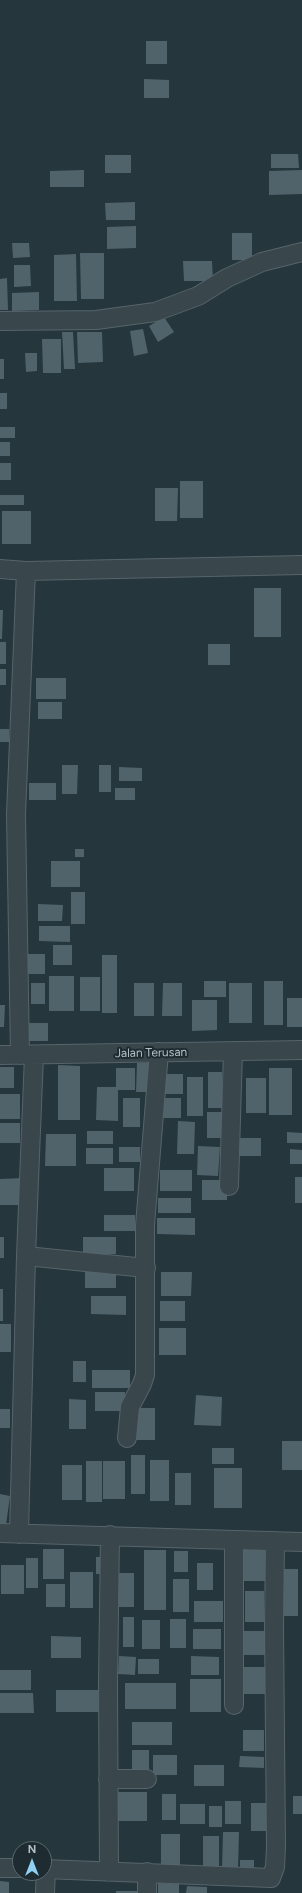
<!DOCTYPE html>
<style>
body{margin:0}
#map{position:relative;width:302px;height:1893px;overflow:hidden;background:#25363d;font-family:Figtree,sans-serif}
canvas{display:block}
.north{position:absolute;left:12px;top:1841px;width:40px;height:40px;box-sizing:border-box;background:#1e2c32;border:1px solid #5a686e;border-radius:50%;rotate:0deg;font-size:11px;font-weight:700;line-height:16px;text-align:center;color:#b5c1c8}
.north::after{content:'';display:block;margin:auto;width:14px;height:18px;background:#90d0f2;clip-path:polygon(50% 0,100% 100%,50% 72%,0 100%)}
</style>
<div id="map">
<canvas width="302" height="1893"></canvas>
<div class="north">N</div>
</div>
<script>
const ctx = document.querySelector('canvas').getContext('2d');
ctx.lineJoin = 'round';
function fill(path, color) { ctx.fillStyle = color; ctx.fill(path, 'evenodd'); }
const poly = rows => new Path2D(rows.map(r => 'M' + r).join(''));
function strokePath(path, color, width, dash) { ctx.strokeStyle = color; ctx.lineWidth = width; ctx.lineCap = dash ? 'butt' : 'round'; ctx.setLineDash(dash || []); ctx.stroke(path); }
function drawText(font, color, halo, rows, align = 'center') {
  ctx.font = font + ' Figtree,sans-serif'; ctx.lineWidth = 4; ctx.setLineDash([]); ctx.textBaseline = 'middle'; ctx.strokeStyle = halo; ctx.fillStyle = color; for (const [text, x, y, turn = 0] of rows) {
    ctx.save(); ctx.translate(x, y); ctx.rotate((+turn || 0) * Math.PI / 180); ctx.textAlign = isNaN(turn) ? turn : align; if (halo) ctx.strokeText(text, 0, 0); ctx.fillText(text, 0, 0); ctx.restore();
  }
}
fill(poly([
 [146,41,167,41,167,64,146,64],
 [144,79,169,80,169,98,144,98],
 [271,154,298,154,299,168,271,168],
 [105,155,131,155,131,173,105,173],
 [84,170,84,187,50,187,50,171],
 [302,170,302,194,269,195,269,171],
 [135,202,135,220,106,220,105,203],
 [136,226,136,248,107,249,107,227],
 [232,233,252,233,252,260,232,260],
 [12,243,29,243,30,257,13,258],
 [80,253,104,253,104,299,81,299],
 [76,254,77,301,54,301,54,255],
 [183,261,212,261,213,281,184,281],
 [14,265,30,265,31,286,14,287],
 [7,278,8,310,0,310,0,279],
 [39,292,39,310,12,311,12,293],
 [164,317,174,332,158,342,149,326],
 [143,329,148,353,134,356,130,331],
 [62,332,73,332,75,369,64,369],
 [77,332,102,332,103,362,78,363],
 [42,339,61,339,61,373,43,373],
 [25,353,37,353,37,371,26,372],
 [0,359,4,359,4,379,0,379],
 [0,393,7,393,7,409,0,409],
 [0,427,15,427,15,438,0,438],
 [0,442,10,442,10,456,0,456],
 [0,463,11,463,11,480,0,480],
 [180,481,203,481,203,518,180,518],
 [155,488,178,488,177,521,155,521],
 [0,495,24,495,24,505,0,505],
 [2,511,31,511,31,544,2,544],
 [254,588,281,588,281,637,254,637],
 [0,610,3,610,2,639,0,639],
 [0,642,6,642,6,664,0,664],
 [208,644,230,644,230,665,208,665],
 [0,669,6,669,6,685,0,685],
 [36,678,66,678,66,699,36,699],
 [38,702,62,702,62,719,38,719],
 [0,729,9,729,9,742,0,742],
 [62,765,78,765,77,794,62,794],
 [99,765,111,765,111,792,99,792],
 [119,767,142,768,142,781,119,781],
 [29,783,56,783,56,800,29,800],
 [115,788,135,788,135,800,115,800],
 [75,849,84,849,84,857,75,857],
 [51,861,80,861,80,887,51,887],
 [71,892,85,892,85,924,71,924],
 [38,904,63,905,62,921,38,921],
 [39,926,70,926,70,942,39,941],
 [53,945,72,945,72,965,53,965],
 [27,954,45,954,45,974,27,974],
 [102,955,117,955,117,1013,102,1013],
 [49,976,74,976,74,1011,49,1011],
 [80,977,100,977,100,1011,80,1011],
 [204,981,226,981,226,997,204,997],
 [264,981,283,981,283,1025,264,1025],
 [31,983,45,983,45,1004,31,1004],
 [134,983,154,983,154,1016,134,1016],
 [163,983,182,983,182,1016,162,1016],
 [229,983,252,983,252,1023,229,1023],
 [287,998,302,998,302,1027,287,1027],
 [192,1000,217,1000,217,1030,192,1031],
 [0,1005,5,1005,4,1027,0,1027],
 [27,1023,48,1023,48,1041,27,1041],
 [137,1063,150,1063,150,1092,136,1092],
 [58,1065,80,1066,80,1120,58,1120],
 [0,1067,14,1067,14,1088,0,1088],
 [116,1068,135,1068,135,1090,118,1090,118,1121,96,1120,97,1087,116,1087],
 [269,1068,292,1068,292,1115,269,1115],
 [208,1072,222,1072,222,1108,208,1108],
 [165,1074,183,1074,183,1094,165,1094],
 [187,1077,203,1077,203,1116,187,1116],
 [246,1078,266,1078,266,1113,246,1113],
 [0,1094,20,1094,20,1119,0,1119],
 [123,1098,140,1098,140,1127,123,1127],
 [162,1098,181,1098,181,1118,162,1118],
 [207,1112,225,1112,225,1138,207,1138],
 [178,1121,195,1122,194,1154,177,1154],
 [0,1123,20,1123,20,1143,0,1143],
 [87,1131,113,1131,113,1144,87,1144],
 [287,1132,302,1133,302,1143,287,1143],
 [46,1134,76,1134,76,1166,45,1166],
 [240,1138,261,1138,261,1156,240,1156],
 [198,1146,220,1147,218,1176,197,1175],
 [119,1147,140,1147,140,1162,119,1162],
 [86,1148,113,1148,113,1164,86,1164],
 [290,1149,302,1150,302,1164,290,1164],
 [104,1168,134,1168,134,1191,104,1191],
 [160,1170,192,1170,192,1191,160,1191],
 [295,1177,302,1177,302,1203,295,1203],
 [24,1178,25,1205,0,1205,0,1179],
 [202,1180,227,1180,227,1200,202,1200],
 [158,1198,191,1198,191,1213,158,1213],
 [104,1215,135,1215,135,1231,104,1231],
 [157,1218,195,1218,195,1235,157,1234],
 [0,1237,4,1237,4,1258,0,1258],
 [83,1237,116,1237,116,1254,83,1254],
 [85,1272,116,1272,116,1288,85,1288],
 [161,1272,192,1272,191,1296,161,1296],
 [0,1289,3,1289,3,1321,0,1321],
 [91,1296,126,1296,126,1315,91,1314],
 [160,1301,185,1301,185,1321,160,1321],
 [0,1324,11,1324,11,1352,0,1352],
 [159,1328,186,1328,186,1355,159,1355],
 [73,1361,86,1361,86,1382,73,1382],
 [92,1370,130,1370,130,1388,92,1388],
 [95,1392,125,1392,125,1411,95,1411],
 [196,1395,222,1397,221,1426,194,1425],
 [69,1399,86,1400,86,1429,69,1429],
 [133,1408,155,1408,155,1440,133,1440],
 [0,1409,10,1409,10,1428,0,1428],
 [282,1441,302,1441,302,1470,282,1470],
 [212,1448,234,1448,234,1464,212,1464],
 [131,1455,145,1455,145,1494,131,1494],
 [150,1460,169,1460,169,1501,150,1501],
 [86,1461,102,1461,102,1502,86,1502],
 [103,1461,125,1461,125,1499,103,1499],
 [62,1465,82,1465,82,1500,62,1500],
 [214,1468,242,1468,242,1508,214,1508],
 [175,1473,191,1473,191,1505,175,1505],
 [0,1494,10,1496,6,1525,0,1524],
 [43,1549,64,1549,64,1579,43,1579],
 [144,1550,166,1550,166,1610,144,1610],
 [243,1550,270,1550,270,1581,243,1581],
 [174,1551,188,1551,188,1572,174,1572],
 [96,1557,108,1557,108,1574,96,1574],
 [26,1558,38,1558,38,1588,26,1588],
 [197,1563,213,1563,213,1590,197,1590],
 [1,1565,24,1565,24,1594,1,1594],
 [281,1569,298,1569,298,1616,281,1616],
 [70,1572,93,1572,93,1608,70,1608],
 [117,1573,134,1573,134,1607,117,1607],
 [173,1579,189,1579,189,1612,173,1612],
 [46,1584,65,1584,65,1607,46,1607],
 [245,1591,264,1591,264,1622,245,1622],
 [194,1601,223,1601,223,1622,194,1622],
 [123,1617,134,1617,134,1647,123,1647],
 [170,1619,186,1619,186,1648,170,1648],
 [142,1620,160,1620,160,1649,142,1649],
 [193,1629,221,1629,221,1649,193,1649],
 [241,1631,269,1631,269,1655,241,1655],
 [51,1636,81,1637,81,1658,51,1658],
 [119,1656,136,1657,135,1675,118,1674],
 [191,1656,219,1657,219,1675,191,1675],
 [138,1659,159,1659,159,1674,138,1674],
 [239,1667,270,1667,270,1694,239,1694],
 [0,1670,31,1670,31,1690,0,1690],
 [190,1679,221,1679,221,1712,190,1712],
 [125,1683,176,1683,176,1709,125,1709],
 [56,1690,99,1690,99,1712,56,1712],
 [0,1693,33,1693,34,1713,0,1713],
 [132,1722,172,1722,172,1745,132,1745],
 [243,1730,264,1730,264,1751,243,1751],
 [132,1750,149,1750,149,1776,132,1776],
 [153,1755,177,1755,177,1775,153,1775],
 [240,1756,264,1757,264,1768,239,1767],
 [194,1765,224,1765,224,1786,194,1786],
 [118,1792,147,1792,147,1821,118,1821],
 [162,1794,176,1794,176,1820,162,1820],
 [293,1796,302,1796,302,1814,293,1814],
 [225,1801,241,1801,241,1824,225,1824],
 [251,1803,268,1803,268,1831,251,1831],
 [180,1804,205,1804,205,1824,180,1824],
 [209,1806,222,1806,222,1827,209,1827],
 [223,1832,239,1832,238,1870,222,1870],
 [161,1834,180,1834,180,1869,161,1869],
 [203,1836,219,1836,219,1868,203,1868],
 [240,1860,254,1860,254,1870,240,1870],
 [0,1881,9,1882,9,1893,0,1893],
 [158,1883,179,1884,179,1893,158,1893],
 [187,1886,207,1887,207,1893,186,1893],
 [116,1891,142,1891,142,1893,116,1893]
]), '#51636a');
const minor = poly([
 [0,321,96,320,155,312,198,296,227,278,262,262,302,252],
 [0,569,26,571,302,565],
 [0,1055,302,1050],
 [20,1055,16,814,26,571],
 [229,1186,233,1051],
 [26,1256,146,1268],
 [127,1438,130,1407,142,1384,145,1375,145,1225,159,1052],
 [0,1533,302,1542],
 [19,1534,26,1256,34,1055],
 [234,1705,234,1540],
 [108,1779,147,1779],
 [0,1868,20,1868],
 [44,1869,271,1878,275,1867,276,1847,274,1625,275,1541],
 [109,1872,108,1684,110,1535],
 [45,1893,46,1869],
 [147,1893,147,1872]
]);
strokePath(minor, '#57646b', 20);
strokePath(minor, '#39474d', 18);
drawText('12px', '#b5c1c8', '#1e2c32', [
 ["Jalan Terusan",151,1053,-1]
]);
</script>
